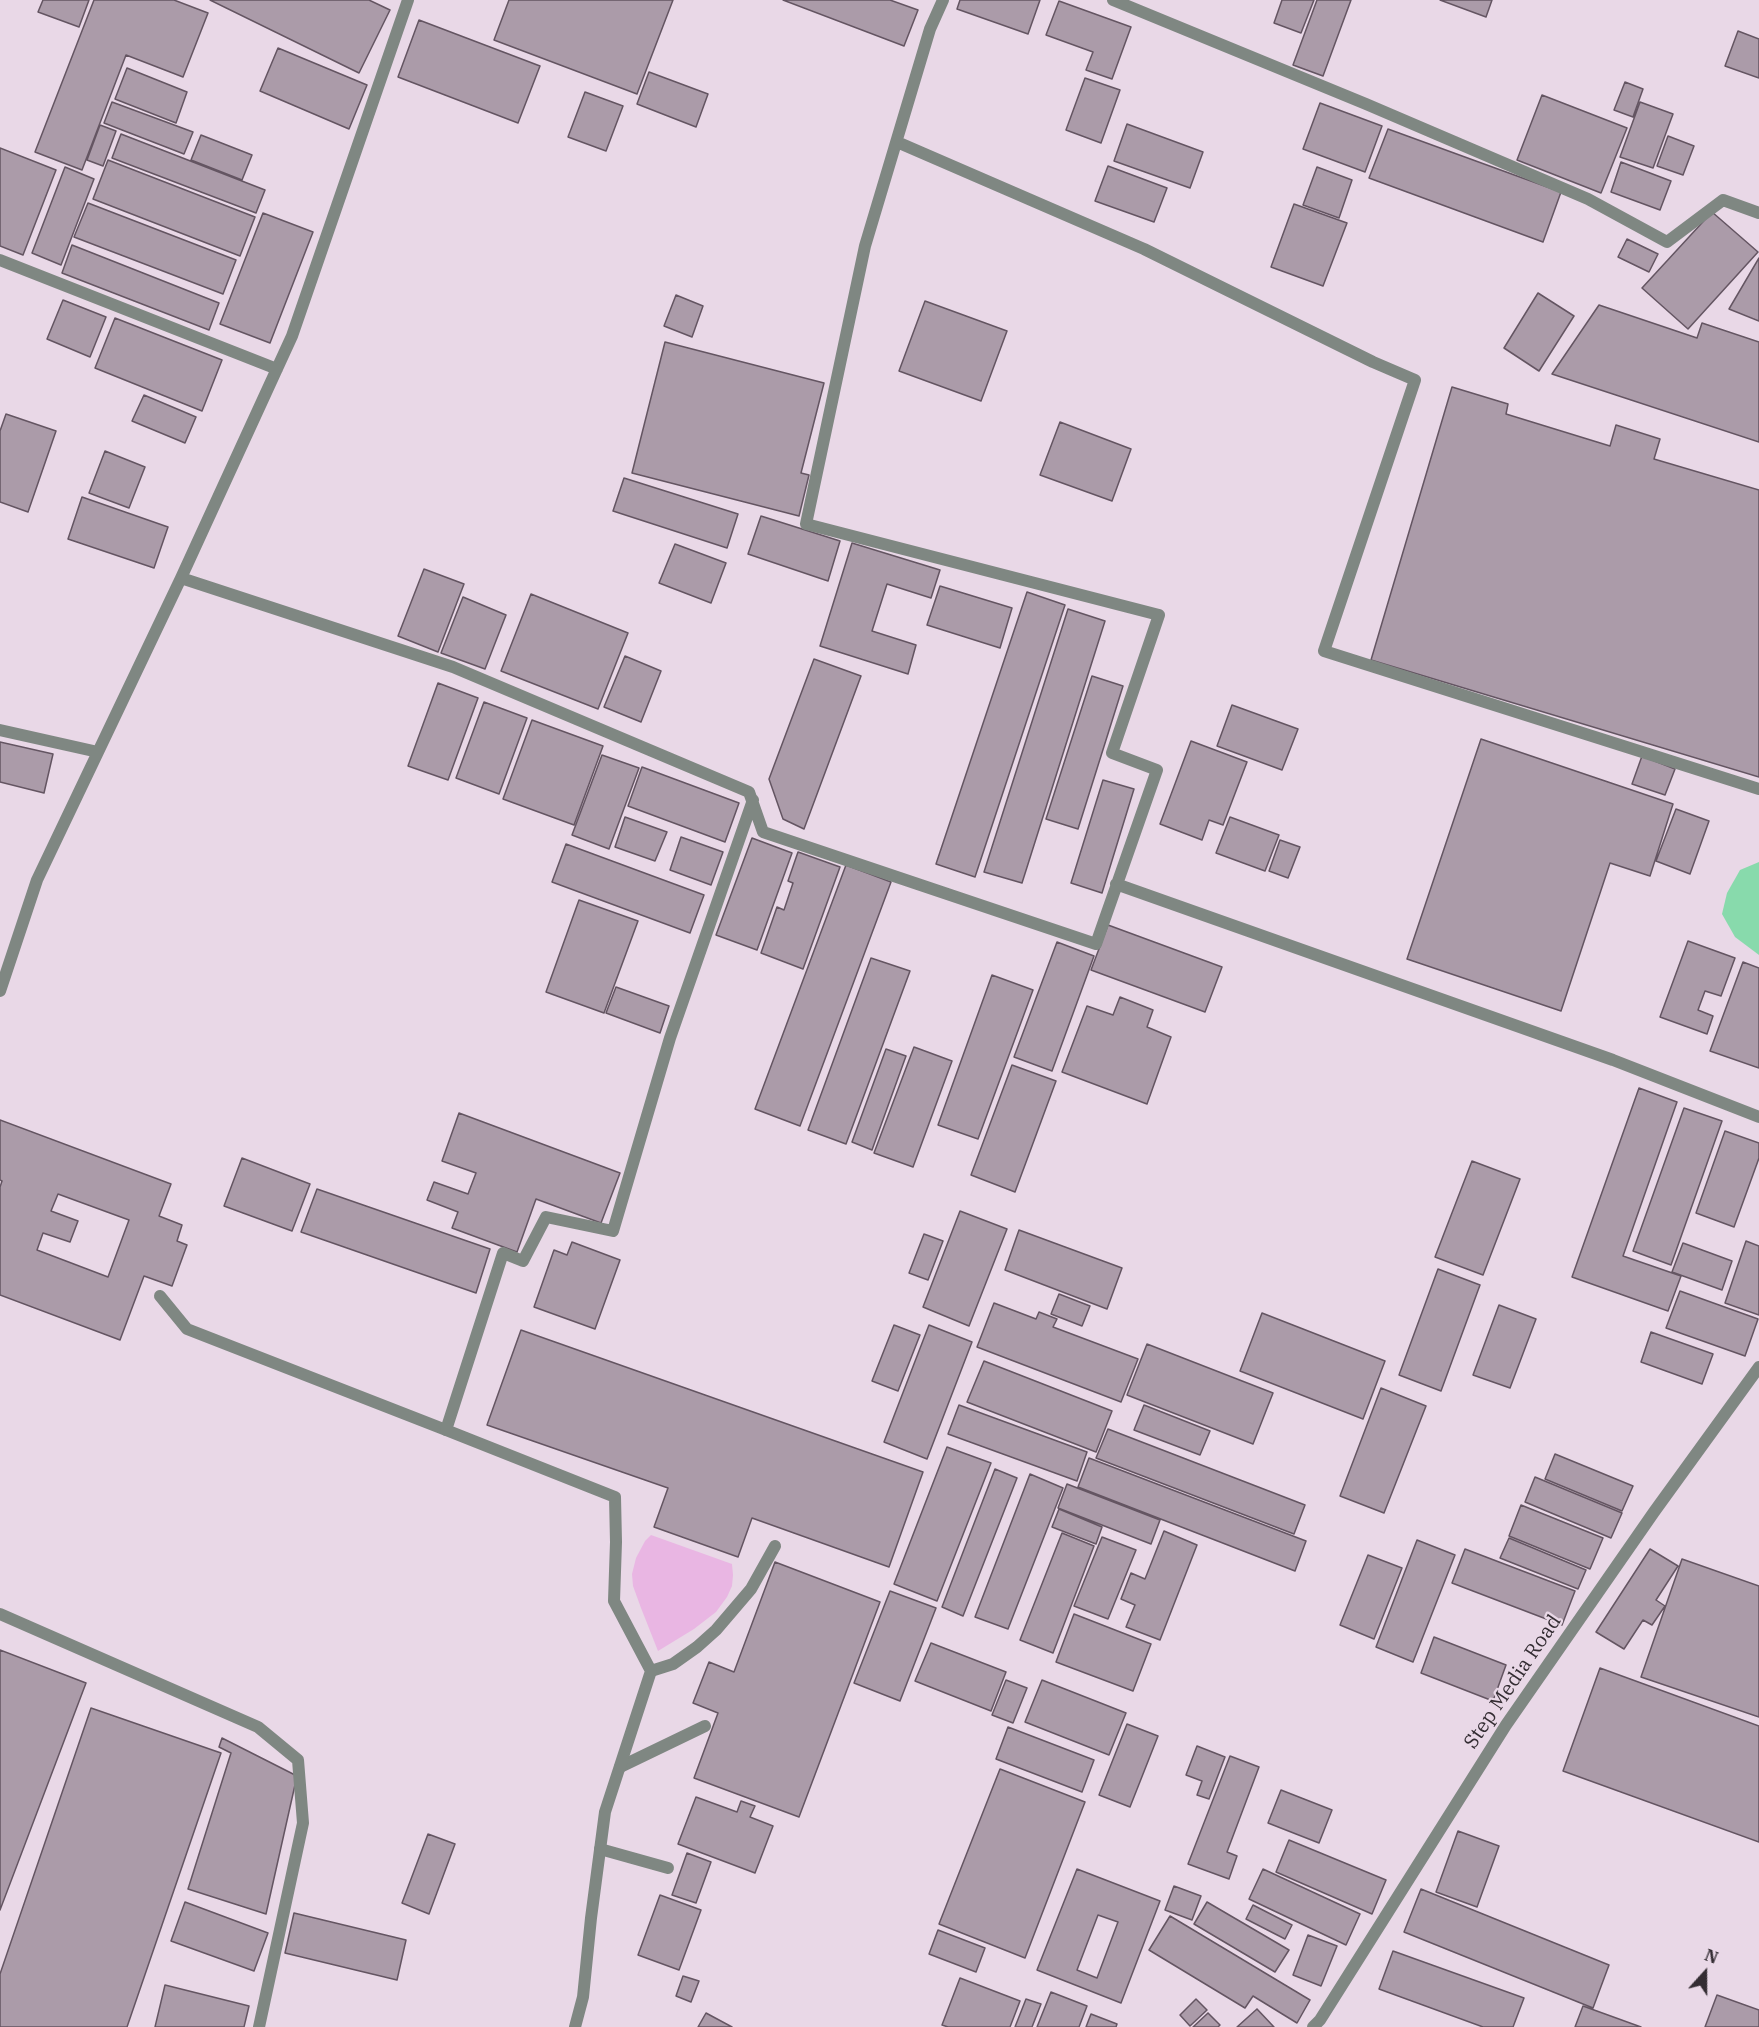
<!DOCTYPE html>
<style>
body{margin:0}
#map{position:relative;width:1759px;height:2027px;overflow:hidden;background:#e9d8e7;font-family:"IBM Plex Serif",serif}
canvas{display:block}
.north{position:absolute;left:1675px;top:1943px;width:60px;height:60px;-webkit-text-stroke:4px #e9d8e7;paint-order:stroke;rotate:21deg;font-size:16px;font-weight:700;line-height:24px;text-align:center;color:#342d33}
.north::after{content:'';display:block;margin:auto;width:21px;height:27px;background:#342d33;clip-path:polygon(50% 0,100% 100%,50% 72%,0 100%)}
</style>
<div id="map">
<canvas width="1759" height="2027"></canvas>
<div class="north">N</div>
</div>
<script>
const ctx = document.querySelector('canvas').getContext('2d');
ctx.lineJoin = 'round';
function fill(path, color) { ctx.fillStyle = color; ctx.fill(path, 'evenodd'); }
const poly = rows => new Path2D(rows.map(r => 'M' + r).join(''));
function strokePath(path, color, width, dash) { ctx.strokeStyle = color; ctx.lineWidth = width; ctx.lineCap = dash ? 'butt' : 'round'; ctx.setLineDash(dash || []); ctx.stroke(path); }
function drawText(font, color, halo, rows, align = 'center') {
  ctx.font = font + ' "IBM Plex Serif",serif'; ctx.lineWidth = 4.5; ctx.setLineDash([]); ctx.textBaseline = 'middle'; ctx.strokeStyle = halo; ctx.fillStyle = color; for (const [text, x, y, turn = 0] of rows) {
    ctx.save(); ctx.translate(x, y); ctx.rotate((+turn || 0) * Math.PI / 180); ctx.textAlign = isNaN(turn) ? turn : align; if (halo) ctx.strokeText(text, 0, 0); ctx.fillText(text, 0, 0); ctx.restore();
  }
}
fill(poly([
 [651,1535,732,1564,733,1575,732,1586,727,1597,716,1612,694,1629,658,1651,641,1608,633,1586,632,1574,636,1558,645,1541]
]), '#e9b6e3');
fill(poly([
 [1759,862,1759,955,1735,937,1722,914,1727,893,1740,870]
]), '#88daac');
const building = poly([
 [43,0,89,0,79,27,38,12,43,0],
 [94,0,174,0,208,13,183,77,126,55,82,170,35,152,94,0],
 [210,0,369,0,390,10,359,73,210,0],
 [509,0,673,0,637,94,494,40,509,0],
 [783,0,890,0,918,10,904,46,783,0],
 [960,0,1040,0,1028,34,957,9,960,0],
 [1282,0,1314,0,1301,33,1274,23,1282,0],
 [1317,0,1351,0,1323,76,1293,65,1317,0],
 [1440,0,1492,0,1486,17,1440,0],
 [1059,1,1131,27,1112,79,1086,70,1093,52,1046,35,1059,1],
 [419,20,540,66,518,123,398,77,419,20],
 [1738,31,1759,39,1759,78,1725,66,1738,31],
 [278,48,367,85,349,129,260,91,278,48],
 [127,68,187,92,176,123,115,99,127,68],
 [649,72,708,94,696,127,637,104,649,72],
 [1085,78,1120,90,1101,143,1066,130,1085,78],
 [1625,82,1643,89,1633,117,1614,110,1625,82],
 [585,92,623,106,606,151,568,137,585,92],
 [1542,95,1627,128,1601,193,1517,160,1542,95],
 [112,102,193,132,184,154,104,123,112,102],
 [1640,102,1673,114,1653,168,1620,157,1640,102],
 [1320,103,1382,126,1365,172,1303,149,1320,103],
 [1127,124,1203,152,1190,188,1114,161,1127,124],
 [100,125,116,131,103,166,87,160,100,125],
 [1388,129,1561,192,1543,242,1369,178,1388,129],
 [121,134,265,190,256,213,112,158,121,134],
 [201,135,252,155,242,180,191,160,201,135],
 [1668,136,1694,146,1683,175,1657,166,1668,136],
 [0,148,56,170,23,255,0,246,0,148],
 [108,160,255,217,240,256,93,199,108,160],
 [1621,162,1671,181,1660,210,1611,192,1621,162],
 [1108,166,1167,188,1154,222,1095,201,1108,166],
 [65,167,94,179,61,265,32,253,65,167],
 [1317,167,1352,180,1339,218,1303,205,1317,167],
 [88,203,236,260,223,294,74,237,88,203],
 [1294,204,1347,223,1323,286,1271,267,1294,204],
 [1712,212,1758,252,1688,329,1642,288,1712,212],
 [263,213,313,232,270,343,220,324,263,213],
 [1627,239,1658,254,1649,272,1618,257,1627,239],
 [72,245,219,303,209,330,62,273,72,245],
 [1759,258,1759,321,1729,309,1759,258],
 [1538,293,1574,316,1539,371,1504,348,1538,293],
 [676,295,703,306,692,337,664,326,676,295],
 [63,300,106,317,90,357,47,339,63,300],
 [925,301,1007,331,981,401,899,371,925,301],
 [1599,305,1697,338,1702,323,1759,342,1759,442,1552,374,1599,305],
 [115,318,222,360,202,411,95,368,115,318],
 [665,342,824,383,801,473,809,475,799,516,632,473,665,342],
 [1452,387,1508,404,1506,414,1610,446,1616,425,1660,439,1654,459,1759,490,1759,777,1371,660,1452,387],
 [144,395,196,417,185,443,132,421,144,395],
 [6,414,56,431,28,512,0,502,0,431,6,414],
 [1060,422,1131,449,1112,501,1040,475,1060,422],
 [105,451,145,467,129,508,89,493,105,451],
 [624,478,738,514,727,548,613,511,624,478],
 [82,497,168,527,154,568,68,539,82,497],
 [761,516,840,541,828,581,748,554,761,516],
 [852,543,940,570,931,598,887,584,872,631,916,645,908,674,820,646,852,543],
 [675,544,726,563,711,603,659,583,675,544],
 [424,569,464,584,438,652,398,636,424,569],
 [940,586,1012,608,1000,648,927,625,940,586],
 [1027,592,1065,605,975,877,936,864,1027,592],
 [531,594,628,633,598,709,501,671,531,594],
 [463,597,506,615,485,669,441,653,463,597],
 [1068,609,1105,621,1022,883,984,872,1068,609],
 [625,656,661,671,641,722,604,707,625,656],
 [814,659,861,676,804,829,783,819,769,779,814,659],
 [1092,676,1123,686,1078,829,1046,819,1092,676],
 [438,683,478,698,448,780,408,766,438,683],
 [484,702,527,718,499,794,456,778,484,702],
 [1232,705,1298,729,1282,770,1217,746,1232,705],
 [532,720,603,746,574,825,503,799,532,720],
 [1481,739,1673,804,1650,876,1610,863,1561,1011,1407,959,1481,739],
 [1191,741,1247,762,1223,825,1209,820,1202,840,1160,824,1191,741],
 [0,742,53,754,44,793,0,782,0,742],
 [602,755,639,768,609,849,572,835,602,755],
 [1642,756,1675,769,1665,795,1632,784,1642,756],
 [642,767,739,803,725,842,628,806,642,767],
 [1103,780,1134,789,1102,893,1071,883,1103,780],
 [1676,809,1709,821,1690,874,1656,861,1676,809],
 [625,817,667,832,655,861,615,847,625,817],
 [1230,817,1279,835,1265,871,1216,853,1230,817],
 [681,837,723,852,711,885,670,870,681,837],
 [752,838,792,853,757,950,716,935,752,838],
 [1280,840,1300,847,1288,878,1269,871,1280,840],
 [566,844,704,895,690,933,552,882,566,844],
 [798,852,840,867,803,969,761,953,777,907,784,910,793,883,788,881,798,852],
 [846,865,891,882,800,1126,755,1109,846,865],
 [579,900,638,921,604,1013,546,992,579,900],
 [1108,925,1222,967,1205,1012,1091,970,1108,925],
 [1688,941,1735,958,1721,996,1705,991,1698,1010,1713,1016,1707,1034,1660,1017,1688,941],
 [1057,942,1094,956,1052,1071,1014,1057,1057,942],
 [871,958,910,971,846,1144,808,1130,871,958],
 [1743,962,1759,968,1759,1068,1710,1051,1743,962],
 [992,975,1033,990,978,1139,938,1125,992,975],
 [616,987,669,1006,660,1033,606,1013,616,987],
 [1120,997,1153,1010,1147,1027,1171,1037,1147,1104,1062,1072,1087,1006,1113,1015,1120,997],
 [914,1047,952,1061,913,1167,874,1153,914,1047],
 [886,1049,906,1056,872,1150,852,1142,886,1049],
 [1012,1065,1056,1081,1015,1192,971,1175,1012,1065],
 [1639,1088,1677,1102,1623,1256,1681,1276,1668,1311,1572,1277,1639,1088],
 [1684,1108,1722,1121,1671,1265,1633,1251,1684,1108],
 [459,1113,620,1173,601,1223,536,1199,517,1252,452,1228,458,1212,427,1200,434,1182,468,1194,476,1173,442,1161,459,1113],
 [0,1120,171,1184,159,1216,182,1225,177,1241,187,1245,172,1286,144,1276,120,1340,0,1295,0,1187,2,1181,0,1180,0,1120],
 [58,1194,129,1220,108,1277,37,1250,43,1233,70,1242,78,1221,51,1211,58,1194],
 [1725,1131,1759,1143,1759,1158,1734,1227,1696,1213,1725,1131],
 [242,1158,310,1184,292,1231,224,1206,242,1158],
 [1472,1161,1520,1179,1483,1275,1435,1257,1472,1161],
 [317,1189,490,1249,476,1293,301,1232,317,1189],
 [960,1211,1007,1229,969,1326,923,1307,960,1211],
 [1019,1230,1122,1268,1107,1309,1005,1270,1019,1230],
 [924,1234,943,1241,928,1280,909,1273,924,1234],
 [1746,1241,1759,1246,1759,1315,1725,1303,1746,1241],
 [572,1242,620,1260,595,1329,534,1307,554,1250,567,1255,572,1242],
 [1683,1243,1732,1261,1722,1290,1672,1272,1683,1243],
 [1438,1269,1480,1285,1441,1391,1399,1375,1438,1269],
 [1680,1291,1758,1319,1745,1356,1666,1328,1680,1291],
 [1059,1294,1090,1306,1082,1326,1051,1314,1059,1294],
 [994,1303,1036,1319,1039,1312,1057,1319,1053,1327,1138,1359,1121,1402,977,1347,994,1303],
 [1499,1305,1536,1319,1510,1388,1473,1375,1499,1305],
 [1262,1313,1385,1361,1363,1419,1240,1371,1262,1313],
 [894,1325,920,1335,898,1391,872,1381,894,1325],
 [929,1325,972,1342,927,1459,884,1442,929,1325],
 [521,1330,923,1472,889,1567,752,1518,738,1557,654,1527,668,1488,487,1425,521,1330],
 [1651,1332,1713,1354,1702,1384,1641,1362,1651,1332],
 [1147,1344,1273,1393,1253,1444,1127,1395,1147,1344],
 [984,1361,1112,1411,1096,1452,967,1402,984,1361],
 [1381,1388,1426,1406,1384,1513,1340,1496,1381,1388],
 [959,1405,1087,1452,1077,1481,948,1434,959,1405],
 [1144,1405,1210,1431,1200,1455,1134,1430,1144,1405],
 [1108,1429,1305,1505,1294,1534,1096,1458,1108,1429],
 [947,1447,991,1463,937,1601,894,1584,947,1447],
 [1555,1454,1633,1486,1622,1511,1545,1479,1555,1454],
 [1089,1458,1306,1541,1295,1571,1078,1487,1089,1458],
 [995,1469,1017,1478,963,1616,942,1607,995,1469],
 [1030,1474,1063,1488,1008,1629,975,1617,1030,1474],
 [1535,1477,1622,1513,1611,1538,1525,1502,1535,1477],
 [1067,1484,1160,1520,1151,1544,1058,1508,1067,1484],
 [1521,1505,1603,1538,1590,1569,1509,1536,1521,1505],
 [1059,1509,1102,1527,1096,1544,1052,1527,1059,1509],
 [1164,1531,1197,1545,1160,1640,1126,1627,1135,1605,1121,1599,1131,1573,1145,1579,1164,1531],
 [1062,1533,1094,1546,1053,1653,1020,1640,1062,1533],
 [1102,1537,1136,1550,1108,1619,1074,1606,1102,1537],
 [1509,1538,1586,1570,1578,1589,1500,1558,1509,1538],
 [1417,1540,1455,1555,1413,1662,1376,1647,1417,1540],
 [1465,1549,1575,1591,1562,1625,1452,1583,1465,1549],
 [1650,1549,1678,1566,1656,1600,1665,1606,1652,1625,1643,1620,1624,1649,1596,1632,1650,1549],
 [1368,1555,1402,1568,1374,1639,1340,1625,1368,1555],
 [1682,1559,1759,1586,1759,1717,1641,1677,1682,1559],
 [775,1562,880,1602,799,1817,694,1778,718,1713,693,1703,709,1662,734,1672,775,1562],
 [890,1591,936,1608,900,1701,854,1683,890,1591],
 [1074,1614,1151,1644,1133,1691,1056,1662,1074,1614],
 [1434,1637,1506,1665,1493,1701,1421,1673,1434,1637],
 [931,1643,1006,1672,991,1711,915,1681,931,1643],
 [0,1650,86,1683,0,1910,0,1650],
 [1600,1668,1759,1726,1759,1842,1563,1771,1600,1668],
 [1006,1680,1027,1688,1013,1723,992,1715,1006,1680],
 [1042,1680,1126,1713,1109,1755,1025,1722,1042,1680],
 [91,1708,221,1753,127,2027,0,2027,0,1974,91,1708],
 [1127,1724,1158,1736,1130,1807,1099,1795,1127,1724],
 [1008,1727,1094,1760,1082,1792,996,1759,1008,1727],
 [222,1738,297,1776,266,1914,188,1889,231,1753,219,1747,222,1738],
 [1197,1746,1225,1757,1209,1799,1197,1795,1202,1781,1186,1775,1197,1746],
 [1230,1756,1259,1767,1227,1852,1237,1856,1229,1879,1188,1864,1230,1756],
 [1000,1769,1085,1802,1025,1958,939,1924,1000,1769],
 [1281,1790,1332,1810,1319,1843,1268,1823,1281,1790],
 [696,1797,737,1812,741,1801,755,1806,750,1817,773,1826,755,1873,678,1844,696,1797],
 [1458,1831,1499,1846,1477,1907,1436,1892,1458,1831],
 [428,1834,455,1844,429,1914,402,1903,428,1834],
 [1289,1840,1386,1880,1372,1914,1276,1872,1289,1840],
 [687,1853,711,1862,696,1903,672,1895,687,1853],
 [1077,1869,1160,1901,1121,2003,1037,1970,1077,1869],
 [1098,1915,1118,1922,1097,1978,1077,1970,1098,1915],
 [1263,1869,1360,1914,1346,1945,1249,1899,1263,1869],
 [1174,1886,1201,1896,1192,1920,1165,1910,1174,1886],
 [1421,1889,1609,1965,1593,2008,1404,1932,1421,1889],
 [660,1895,701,1910,679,1970,638,1955,660,1895],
 [185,1902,268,1933,254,1971,171,1941,185,1902],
 [1207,1902,1289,1950,1275,1972,1194,1924,1207,1902],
 [1253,1905,1292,1925,1285,1939,1246,1919,1253,1905],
 [294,1913,406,1940,397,1980,285,1953,294,1913],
 [1170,1916,1310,2000,1297,2023,1253,1996,1245,2008,1149,1950,1170,1916],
 [938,1930,985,1948,976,1972,929,1954,938,1930],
 [1308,1935,1337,1946,1321,1986,1293,1975,1308,1935],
 [1393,1951,1524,1998,1513,2027,1483,2027,1379,1989,1393,1951],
 [683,1976,699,1981,691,2002,676,1996,683,1976],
 [960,1978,1020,2001,1010,2027,948,2027,942,2025,960,1978],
 [165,1985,249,2006,244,2027,155,2027,165,1985],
 [1051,1992,1087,2006,1079,2027,1037,2027,1051,1992],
 [1717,1995,1759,2010,1759,2027,1705,2027,1717,1995],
 [1026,1999,1041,2004,1032,2027,1015,2027,1026,1999],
 [1196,1999,1207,2010,1190,2026,1180,2015,1196,1999],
 [1583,2006,1641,2027,1575,2027,1583,2006],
 [1257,2009,1274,2027,1237,2027,1257,2009],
 [706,2013,732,2027,698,2027,706,2013],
 [1208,2013,1220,2025,1218,2027,1193,2027,1208,2013],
 [1091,2014,1117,2024,1116,2027,1086,2027,1091,2014]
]);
fill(building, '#ab9ba9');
strokePath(building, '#645562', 1.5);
strokePath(poly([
 [160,1296,187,1329,446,1430],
 [651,1671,673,1664,697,1647,716,1630,751,1589,775,1546],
 [620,1767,705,1726],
 [600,1849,668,1868]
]), '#7f8782', 12);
strokePath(poly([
 [1113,0,1366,104,1588,199,1667,242,1723,200,1759,213],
 [897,142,1144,249,1373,362,1415,380,1324,651,1759,789],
 [0,260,277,369],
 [181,578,453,667,749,792,763,832,1096,944,1157,770,1112,753,1159,615,806,524,865,246,930,29,943,0],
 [0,730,98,752],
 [1116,884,1613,1060,1759,1117],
 [0,991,37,880,181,578,292,336,408,0],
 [0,1614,258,1727,298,1760,303,1823,259,2027],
 [575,2027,583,1997,591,1918,605,1812,651,1671,614,1601,616,1542,615,1497,446,1430,503,1253,523,1261,546,1217,613,1231,670,1038,753,800],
 [1313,2027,1320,2020,1506,1725,1654,1512,1759,1367]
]), '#7f8782', 12);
drawText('20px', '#342d33', '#e9d8e7', [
 ["Step Media Road",1513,1682,-56]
]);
</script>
